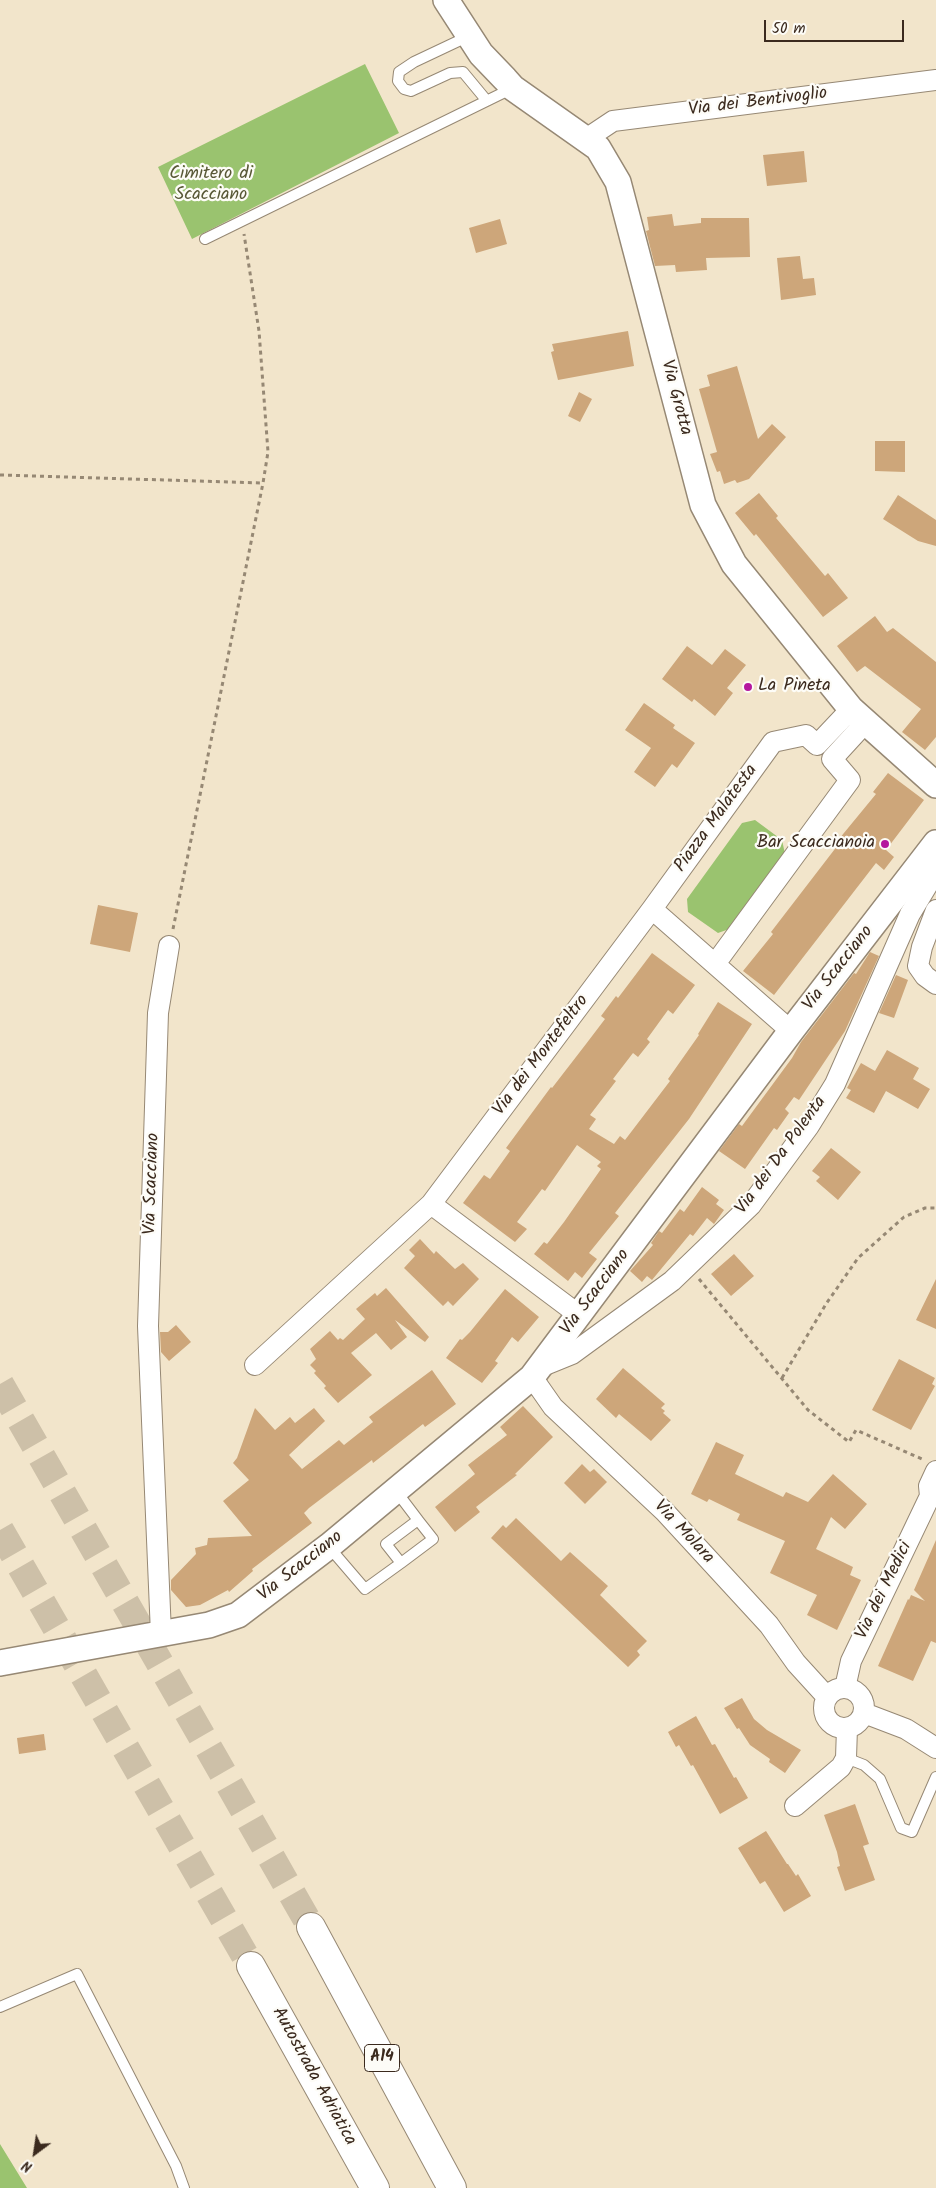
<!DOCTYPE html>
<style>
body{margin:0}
#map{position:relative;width:936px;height:2188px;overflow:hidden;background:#f2e5cb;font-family:Kalam,sans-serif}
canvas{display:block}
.north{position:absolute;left:10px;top:2128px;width:50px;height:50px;-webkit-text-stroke:4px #fdfcf7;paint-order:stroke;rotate:211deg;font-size:14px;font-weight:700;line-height:20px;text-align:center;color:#3b2a1e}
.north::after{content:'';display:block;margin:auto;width:18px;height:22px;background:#3b2a1e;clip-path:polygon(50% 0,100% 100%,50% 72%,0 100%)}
.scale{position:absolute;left:764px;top:20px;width:140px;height:22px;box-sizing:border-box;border:2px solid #3b2a1e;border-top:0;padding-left:6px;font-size:15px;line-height:18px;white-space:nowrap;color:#3b2a1e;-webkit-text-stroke:4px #fdfcf7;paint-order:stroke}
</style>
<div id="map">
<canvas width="936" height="2188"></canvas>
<div class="north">N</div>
<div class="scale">50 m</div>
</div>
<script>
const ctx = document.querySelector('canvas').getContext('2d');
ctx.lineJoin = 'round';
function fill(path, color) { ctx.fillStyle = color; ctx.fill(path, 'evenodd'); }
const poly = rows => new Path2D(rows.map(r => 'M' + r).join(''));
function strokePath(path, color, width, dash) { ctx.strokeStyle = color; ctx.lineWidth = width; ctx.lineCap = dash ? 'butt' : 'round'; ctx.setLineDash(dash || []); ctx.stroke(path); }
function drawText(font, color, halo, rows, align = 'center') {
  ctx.font = font + ' Kalam,sans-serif'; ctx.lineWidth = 4.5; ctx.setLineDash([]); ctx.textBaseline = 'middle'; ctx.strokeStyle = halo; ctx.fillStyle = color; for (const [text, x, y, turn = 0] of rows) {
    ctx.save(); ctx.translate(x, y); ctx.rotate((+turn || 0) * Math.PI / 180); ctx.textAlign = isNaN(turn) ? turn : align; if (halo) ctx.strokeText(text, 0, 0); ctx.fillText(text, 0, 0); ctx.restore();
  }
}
fill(poly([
 [365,64,399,133,192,239,158,167],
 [755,820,782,840,785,854,732,928,718,933,688,912,687,899,742,823],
 [0,2144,27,2188,0,2188]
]), '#9ac36f');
fill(poly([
 [804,151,807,182,767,186,763,155],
 [672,214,674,226,701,223,701,218,749,218,750,257,706,258,707,270,676,272,675,265,655,266,646,231,649,230,647,217],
 [500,219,507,244,476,253,469,228],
 [800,256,803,279,814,278,816,295,781,300,777,258],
 [628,331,634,366,558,380,551,352,554,351,552,344],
 [737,366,758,439,772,424,786,437,749,479,737,483,735,480,724,484,720,471,717,472,710,454,717,452,699,389,710,386,707,375],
 [579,392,592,399,580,422,568,416],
 [875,441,905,441,905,472,875,471],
 [759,493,778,516,776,518,825,576,828,573,848,598,823,617,756,534,754,536,735,513],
 [898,495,936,520,936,546,918,541,883,519],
 [875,616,887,632,893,628,936,662,936,737,925,750,902,732,921,709,865,666,857,672,837,646],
 [687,646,712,665,725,649,746,665,727,688,733,693,715,716,694,699,692,702,662,679],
 [644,703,675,725,673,728,695,743,677,768,672,764,655,787,634,772,651,748,625,730],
 [888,773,924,800,886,850,894,857,884,870,876,863,774,995,743,971,773,934,771,932,841,841,839,839,876,794,873,792],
 [98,905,138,913,130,952,90,944],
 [870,952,879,956,845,1031,799,1100,794,1097,785,1109,789,1113,777,1130,774,1128,745,1169,719,1151,739,1124,742,1126,792,1058,801,1042,854,973,856,974],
 [652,953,695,985,673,1014,668,1010,647,1039,650,1042,638,1057,633,1053,613,1079,616,1081,590,1115,596,1119,589,1129,614,1144,620,1136,625,1140,670,1081,668,1079,699,1035,698,1034,718,1002,752,1024,689,1119,615,1213,619,1216,589,1253,597,1259,582,1278,575,1272,568,1281,534,1254,544,1242,547,1244,564,1222,601,1169,597,1166,601,1162,577,1145,545,1191,542,1189,517,1222,527,1229,515,1242,463,1203,484,1175,490,1179,510,1151,506,1148,551,1087,552,1088,586,1044,605,1019,601,1016,616,996,618,998],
 [896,975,908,980,894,1018,879,1013],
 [887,1050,919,1068,913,1079,930,1089,918,1109,886,1091,874,1113,846,1098,851,1090,847,1088,861,1063,875,1071],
 [831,1148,861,1172,838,1200,816,1181,820,1177,812,1171],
 [702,1187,719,1200,716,1204,724,1210,714,1224,707,1218,693,1236,690,1234,652,1280,647,1276,642,1282,630,1271,653,1245,651,1243,659,1231,662,1233,680,1209,684,1212],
 [420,1239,434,1254,436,1251,455,1269,463,1263,479,1279,453,1306,448,1301,443,1306,404,1268,415,1256,409,1250],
 [734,1254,754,1276,731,1296,711,1274],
 [936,1279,936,1329,916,1320],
 [386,1288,429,1337,425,1342,395,1320,407,1337,391,1350,376,1333,351,1353,372,1375,338,1403,324,1388,326,1386,314,1373,316,1371,310,1365,316,1359,310,1349,330,1331,338,1340,340,1338,343,1340,365,1319,356,1309,375,1293,377,1296],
 [505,1289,539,1317,518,1342,512,1337,495,1361,498,1363,482,1383,446,1358,460,1339,462,1340,470,1332],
 [176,1325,191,1342,169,1361,161,1352,160,1332,168,1332],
 [899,1359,935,1378,932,1384,935,1386,911,1430,872,1410],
 [623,1368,665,1404,661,1408,665,1411,663,1413,671,1420,651,1441,619,1414,616,1418,596,1399],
 [432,1370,456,1404,425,1427,423,1424,373,1463,372,1460,309,1508,304,1513,312,1523,252,1569,253,1571,229,1592,228,1590,200,1605,186,1607,171,1590,171,1580,196,1554,195,1548,207,1545,208,1538,252,1536,223,1501,249,1480,233,1463,237,1458,255,1408,275,1430,290,1417,295,1423,314,1408,325,1421,289,1455,302,1469,339,1440,344,1445,373,1422,369,1417],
 [523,1406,553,1437,515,1474,517,1475,476,1507,480,1512,455,1532,435,1507,475,1474,468,1465,507,1435,500,1427],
 [716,1442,744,1455,735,1474,783,1497,786,1492,808,1502,833,1474,867,1504,845,1529,831,1517,816,1549,853,1567,850,1575,861,1580,837,1630,807,1615,817,1595,770,1573,785,1541,737,1520,740,1514,709,1499,707,1502,691,1494],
 [582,1464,590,1472,594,1469,607,1482,585,1504,564,1483],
 [516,1518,561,1561,570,1552,608,1586,600,1595,647,1641,637,1651,640,1655,628,1667,491,1538,503,1525,506,1528],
 [936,1540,936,1643,931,1641,913,1681,878,1666,908,1599,909,1600,911,1595,925,1601,914,1590],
 [742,1698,754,1719,767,1730,801,1750,785,1773,769,1762,770,1759,750,1745,739,1728,737,1729,724,1708],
 [696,1716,712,1745,715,1744,734,1778,736,1777,748,1798,720,1814,693,1765,691,1766,679,1745,676,1747,668,1732],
 [44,1734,46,1750,19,1754,17,1738],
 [855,1804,869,1844,863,1846,875,1880,845,1891,837,1867,840,1866,837,1852,824,1815],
 [766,1831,787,1864,788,1864,796,1876,798,1874,811,1896,784,1912,765,1881,760,1884,738,1848]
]), '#cda67a');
strokePath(poly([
 [0,1384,311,1927],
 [0,1530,251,1966]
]), '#cdc0a8', 28, [28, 14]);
const service = poly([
 [469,36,414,62,399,72,398,81,404,89,411,91,450,73,463,72,487,101],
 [205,239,513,88],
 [396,1491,418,1520,386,1544,401,1563,433,1539,418,1520],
 [329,1547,365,1589,401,1563],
 [846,1758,864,1765,880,1779,901,1828,912,1832,936,1777],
 [0,2007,77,1974,176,2166,184,2188]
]);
const minor = poly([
 [586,139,613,121,936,80],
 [652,909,791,1031],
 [936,910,922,947,918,966,925,976,936,984],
 [715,964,850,780,832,759,865,723],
 [431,1204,579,1315],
 [255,1365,431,1204,652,909,773,742,806,735,817,745,851,709],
 [540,1367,572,1354,672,1281,751,1205,809,1126,835,1084,910,914,936,871],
 [532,1377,553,1407,665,1512,769,1625,796,1663,827,1697],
 [161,1634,148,1326,158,1013,169,946],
 [845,1688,851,1661,930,1496,929,1486,936,1471],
 '824 1708a20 20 0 1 1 40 0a20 20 0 1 1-40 0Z',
 [864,1713,906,1729,936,1748],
 [795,1806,841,1767,846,1758,847,1728]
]);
const tertiary = poly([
 [446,0,481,54,505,79,513,88,598,148,618,182,703,505,734,564,851,709,936,785],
 [0,1663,209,1625,238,1615,329,1546,532,1377,791,1031,936,843]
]);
const motorway = poly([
 [311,1927,452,2188],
 [251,1966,375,2188]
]);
strokePath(service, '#968874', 12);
strokePath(minor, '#968874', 22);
strokePath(tertiary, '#968874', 28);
strokePath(motorway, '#968874', 30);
strokePath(poly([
 [0,475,263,483],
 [173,929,263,483,268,452,259,331,244,234],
 [699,1279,808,1410,849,1442,856,1430,922,1459],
 [782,1378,826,1304,858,1258,904,1217,925,1208,936,1208]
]), '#968874', 3, [4, 4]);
strokePath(service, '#fff', 10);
strokePath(minor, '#fff', 20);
strokePath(tertiary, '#fff', 25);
strokePath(motorway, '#fff', 28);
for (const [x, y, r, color] of [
 [748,687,5,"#b5179e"],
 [885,844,5,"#b5179e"]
]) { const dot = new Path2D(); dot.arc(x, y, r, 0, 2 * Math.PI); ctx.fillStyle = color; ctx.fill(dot); strokePath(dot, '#fdfcf7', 2); }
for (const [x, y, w] of [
 [382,2058,35]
]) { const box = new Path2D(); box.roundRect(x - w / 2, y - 13.5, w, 27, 4); ctx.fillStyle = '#fdfcf7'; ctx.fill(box); strokePath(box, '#3b2a1e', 1); }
drawText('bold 16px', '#3b2a1e', null, [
 ["A14",382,2058]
]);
drawText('18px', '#3b2a1e', '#fdfcf7', [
 ["Via dei Bentivoglio",758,103,-7],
 ["Via Grotta",675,398,75],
 ["Piazza Malatesta",717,819,-54],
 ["Via Scacciano",839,969,-52],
 ["Via dei Montefeltro",542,1056,-53],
 ["Via dei Da Polenta",782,1156,-54],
 ["Via Scacciano",153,1184,-88],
 ["Via Scacciano",596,1293,-53],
 ["Via Molara",683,1533,47],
 ["Via Scacciano",301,1567,-38],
 ["Via dei Medici",885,1591,-64],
 ["Autostrada Adriatica",313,2077,61]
]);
drawText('18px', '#585836', '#fdfcf7', [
 ["Cimitero di",211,175],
 ["Scacciano",211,196]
]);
drawText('18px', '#3b2a1e', '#fdfcf7', [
 ["La Pineta",758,687],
 ["Bar Scaccianoia",875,844,"right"]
], 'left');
</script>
